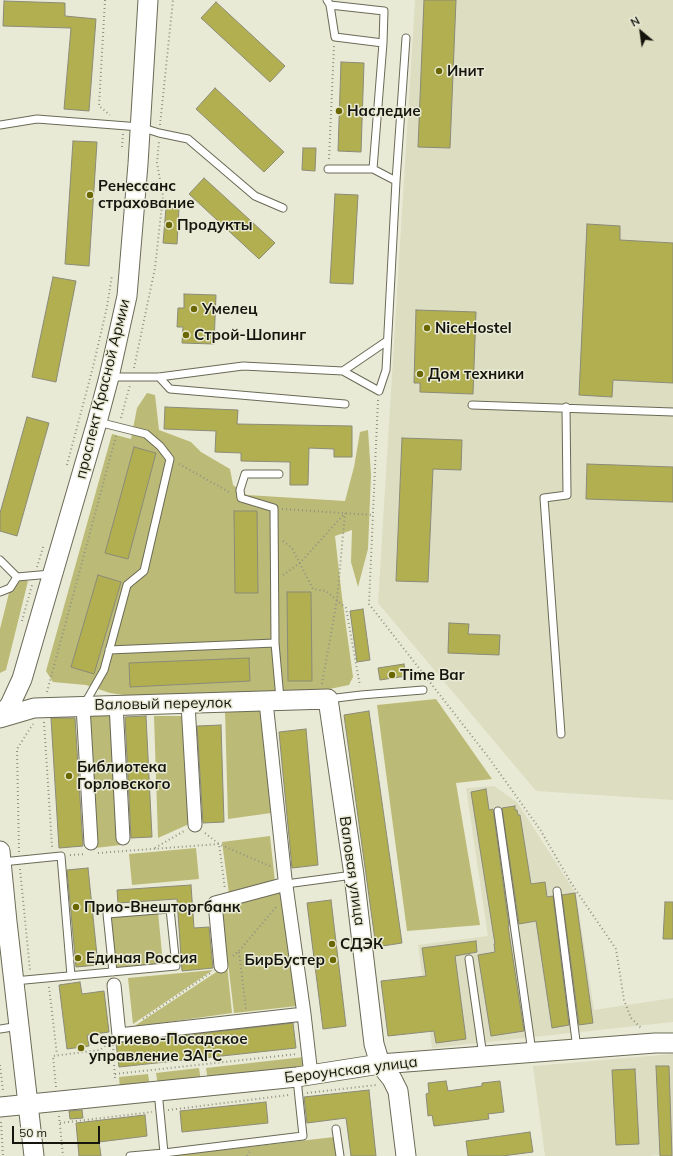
<!DOCTYPE html>
<meta charset="utf-8">
<style>
body{margin:0}
#map{position:relative;width:673px;height:1156px;overflow:hidden;background:#e9ead5;font-family:Mulish,sans-serif}
canvas{display:block}
.north{position:absolute;left:621px;top:12px;width:40px;height:40px;-webkit-text-stroke:3px #e9ead5;paint-order:stroke;rotate:331deg;font-size:11px;font-weight:700;line-height:16px;text-align:center;color:#15150e}
.north::after{content:'';display:block;margin:auto;width:14px;height:18px;background:#15150e;clip-path:polygon(50% 0,100% 100%,50% 72%,0 100%)}
.scale{position:absolute;left:12px;top:1126px;width:88px;height:18px;box-sizing:border-box;border:2px solid #15150e;border-top:0;padding-left:5px;font-size:12px;line-height:14px;white-space:nowrap;color:#15150e;-webkit-text-stroke:3px #e9ead5;paint-order:stroke}
</style>
<div id="map">
<canvas width="673" height="1156"></canvas>
<div class="north">N</div>
<div class="scale">50 m</div>
</div>
<script>
const ctx = document.querySelector('canvas').getContext('2d');
ctx.lineJoin = 'round';
function fill(path, color) { ctx.fillStyle = color; ctx.fill(path, 'evenodd'); }
const poly = rows => new Path2D(rows.map(r => 'M' + r).join(''));
function strokePath(path, color, width, dash) { ctx.strokeStyle = color; ctx.lineWidth = width; ctx.lineCap = dash ? 'butt' : 'round'; ctx.setLineDash(dash || []); ctx.stroke(path); }
function drawText(font, color, halo, rows, align = 'center') {
  ctx.font = font + ' Mulish,sans-serif'; ctx.lineWidth = 3; ctx.setLineDash([]); ctx.textBaseline = 'middle'; ctx.strokeStyle = halo; ctx.fillStyle = color; for (const [text, x, y, turn = 0] of rows) {
    ctx.save(); ctx.translate(x, y); ctx.rotate((+turn || 0) * Math.PI / 180); ctx.textAlign = isNaN(turn) ? turn : align; if (halo) ctx.strokeText(text, 0, 0); ctx.fillText(text, 0, 0); ctx.restore();
  }
}
fill(poly([
 [415,0,673,0,673,800,536,791,378,603],
 [494,786,517,802,576,894,594,1010,673,998,673,1022,432,1048,418,945,488,936,466,788],
 [673,1054,673,1154,650,1156,545,1156,533,1066]
]), '#ddddc1');
fill(poly([
 [147,393,155,395,159,430,191,442,201,452,230,469,233,485,247,495,345,501,354,467,360,432,368,430,371,475,368,549,358,587,351,562,352,530,335,536,342,597,353,677,349,685,300,695,145,698,110,693,86,685,53,682,46,671,112,434,131,439,137,408],
 [13,577,28,581,6,670,0,673,0,629],
 [436,699,492,779,456,783,480,925,407,931,377,705],
 [110,710,121,845,95,848,87,712],
 [225,711,263,711,271,813,228,819],
 [154,716,184,716,189,824,158,838],
 [270,836,275,882,229,894,222,842],
 [196,848,199,879,132,885,129,854],
 [283,888,297,1006,234,1013,221,904],
 [158,912,163,964,116,968,111,917],
 [227,965,232,1013,133,1027],
 [213,970,133,1024,128,978],
 [304,1057,305,1069,208,1081,206,1068],
 [199,1068,201,1082,158,1086,156,1073],
 [148,1074,150,1086,120,1090,119,1077],
 [334,1137,336,1156,170,1156]
]), '#bbba77');
const building = poly([
 [424,0,456,0,450,148,418,147,424,0],
 [4,1,65,3,65,16,96,19,89,111,64,109,71,28,3,26,4,1],
 [216,2,285,66,270,82,201,18,216,2],
 [341,62,364,63,361,152,338,151,341,62],
 [215,88,284,152,264,172,196,109,215,88],
 [73,141,97,142,89,266,65,264,73,141],
 [303,148,316,148,315,171,302,170,303,148],
 [204,178,275,243,259,259,189,194,204,178],
 [335,194,358,195,353,284,330,283,335,194],
 [166,208,179,208,177,244,163,243,166,208],
 [587,224,620,226,620,240,673,243,673,383,613,380,612,397,579,395,587,224],
 [53,277,76,281,56,382,32,377,53,277],
 [184,294,216,295,214,344,182,343,183,327,177,327,178,308,184,308,184,294],
 [416,310,476,312,473,394,420,392,420,383,414,383,416,310],
 [165,407,238,410,237,424,352,426,352,457,334,457,334,449,309,448,308,485,290,485,290,462,241,461,241,453,215,452,216,431,164,429,165,407],
 [27,417,49,423,17,536,0,531,0,513,27,417],
 [402,438,462,440,461,470,433,469,428,582,396,581,402,438],
 [134,447,156,453,128,559,105,553,134,447],
 [587,464,673,467,673,502,586,499,587,464],
 [234,511,257,511,258,593,235,593,234,511],
 [98,575,121,582,94,674,71,667,98,575],
 [287,592,311,592,312,681,288,681,287,592],
 [363,609,370,660,357,662,350,611,363,609],
 [449,623,469,624,468,634,500,635,499,655,448,653,449,623],
 [249,658,250,681,130,687,129,663,249,658],
 [404,664,406,676,380,680,378,668,404,664],
 [369,711,402,943,376,947,344,715,369,711],
 [146,716,152,837,131,838,125,717,146,716],
 [51,718,75,718,83,846,59,848,51,718],
 [221,725,224,822,203,823,197,726,221,725],
 [306,729,318,865,292,868,279,732,306,729],
 [486,789,489,810,493,809,509,926,508,926,524,1031,491,1036,478,955,495,952,494,944,495,944,471,792,486,789],
 [515,806,515,810,517,810,518,815,520,815,531,884,545,882,547,897,553,896,569,1025,552,1028,536,921,519,924,502,808,515,806],
 [88,868,98,965,76,967,67,870,88,868],
 [191,885,194,928,209,927,213,968,182,971,177,899,118,903,117,890,191,885],
 [575,893,593,1023,579,1025,562,895,575,893],
 [331,900,346,1026,323,1029,307,903,331,900],
 [665,902,673,902,673,939,663,939,665,902],
 [476,941,477,952,455,956,466,1039,436,1043,434,1031,388,1036,381,981,426,976,422,948,476,941],
 [80,982,82,994,104,991,109,1032,87,1035,89,1046,67,1049,59,985,80,982],
 [293,1023,296,1048,119,1067,116,1043,293,1023],
 [656,1066,669,1066,672,1156,660,1156,656,1066],
 [635,1069,639,1144,616,1145,612,1070,635,1069],
 [446,1081,448,1091,482,1086,482,1083,500,1081,504,1112,488,1114,489,1119,434,1126,432,1115,428,1116,426,1094,429,1093,428,1083,446,1081],
 [369,1090,376,1156,351,1156,346,1118,307,1123,304,1097,369,1090],
 [266,1102,268,1123,182,1132,180,1111,266,1102],
 [82,1110,83,1118,70,1119,69,1111,82,1110],
 [145,1115,147,1136,99,1142,101,1156,79,1156,76,1123,145,1115],
 [530,1132,533,1152,502,1156,468,1156,466,1141,530,1132]
]);
fill(building, '#b2af51');
strokePath(building, '#8b8b78', 1);
const lane = poly([
 [330,5,384,11,383,43],
 [0,125,37,119,140,127,159,133,188,139,255,196,283,208],
 [328,169,373,169],
 [396,181,406,38],
 [343,371,387,341],
 [110,377,159,377,243,366,343,371,379,391,386,370,396,181,373,169,383,43,335,37,330,5,327,0],
 [159,377,170,389,345,404],
 [472,405,673,412],
 [279,474,245,474,240,490,241,498,274,508,275,643,280,699],
 [0,560,17,577],
 [0,592,10,588,17,577,51,574],
 [109,650,275,643],
 [328,699,361,695,423,690],
 [84,705,104,670,127,585,144,571,170,459,160,446,146,434,98,422],
 [561,734,544,498,567,495,566,407],
 [498,811,532,1052],
 [2,862,61,856,71,976],
 [286,884,353,875],
 [557,891,577,1049],
 [469,959,483,1056],
 [14,981,176,966,170,909,107,914,113,972],
 [0,1029,19,1026],
 [336,1129,340,1156],
 [130,1156,164,1153,158,1091],
 [164,1156,164,1153,303,1136,297,1079]
]);
const street = poly([
 [266,702,285,879,304,1014,311,1075],
 [116,704,123,838],
 [188,704,195,825],
 [83,706,91,843],
 [221,966,215,903,286,884],
 [114,985,119,1035,304,1014]
]);
const secondary = poly([
 [0,716,10,705,22,679,97,422,109,377,127,296,138,164,148,0],
 [0,718,34,708,328,699,354,875,374,1044,380,1064,392,1079,398,1091,406,1156],
 [0,851,7,922,34,1156],
 [0,1107,297,1077,380,1064,655,1043,673,1043]
]);
strokePath(lane, '#6a6a57', 9);
strokePath(street, '#6a6a57', 15);
strokePath(secondary, '#6a6a57', 21);
strokePath(poly([
 [105,0,99,106,110,115],
 [160,125,173,0],
 [122,147,123,134],
 [329,159,334,46],
 [134,368,155,268,163,196,157,163,159,141],
 [378,400,369,604,489,758,541,831,571,883,616,949,624,1000,631,1018,642,1029],
 [121,418,130,385],
 [179,464,231,493],
 [67,465,93,367,107,307,112,275],
 [282,509,373,515],
 [283,541,292,548,313,589,326,591,346,608,360,686],
 [37,567,44,544],
 [283,575,300,563,344,514],
 [22,621,32,585],
 [322,684,337,600,345,513],
 [47,692,116,436],
 [44,722,52,847],
 [205,833,219,844,225,889],
 [155,848,184,831],
 [19,852,17,749,33,724],
 [98,853,219,844,272,867],
 [70,855,86,854],
 [20,869,30,970],
 [239,952,246,1009],
 [233,956,239,951,276,907],
 [49,987,57,1055],
 [143,1019,212,972],
 [113,1045,115,1080],
 [0,1065,3,1091],
 [115,1074,297,1054],
 [56,1087,53,1056,100,1050,110,1042],
 [307,1093,376,1085],
 [168,1110,289,1095],
 [59,1116,63,1156],
 [1,1122,3,1156],
 [60,1123,152,1112],
 [247,1156,250,1151]
]), '#919283', 2, [1, 3]);
strokePath(lane, '#fff', 7);
strokePath(street, '#fff', 13);
strokePath(secondary, '#fff', 19);
for (const [x, y, r, color] of [
 [439,71,4,"#6a6700"],
 [339,111,4,"#6a6700"],
 [90,195,4,"#6a6700"],
 [169,225,4,"#6a6700"],
 [194,309,4,"#6a6700"],
 [427,328,4,"#6a6700"],
 [186,335,4,"#6a6700"],
 [420,374,4,"#6a6700"],
 [392,675,4,"#6a6700"],
 [69,776,4,"#6a6700"],
 [76,907,4,"#6a6700"],
 [332,944,4,"#6a6700"],
 [78,958,4,"#6a6700"],
 [333,960,4,"#6a6700"],
 [81,1048,4,"#6a6700"]
]) { const dot = new Path2D(); dot.arc(x, y, r, 0, 2 * Math.PI); ctx.fillStyle = color; ctx.fill(dot); strokePath(dot, '#e9ead5', 1.5); }
drawText('bold 15px', '#15150e', '#e9ead5', [
 ["Инит",447,71],
 ["Наследие",347,111],
 ["Ренессанс",98,186],
 ["страхование",98,203],
 ["Продукты",177,225],
 ["Умелец",202,309],
 ["NiceHostel",435,328],
 ["Строй-Шопинг",194,335],
 ["Дом техники",428,374],
 ["Time Bar",400,675],
 ["Библиотека",77,767],
 ["Горловского",77,784],
 ["Прио-Внешторгбанк",84,907],
 ["СДЭК",340,944],
 ["Единая Россия",86,958],
 ["БирБустер",325,960,"right"],
 ["Сергиево-Посадское",89,1039],
 ["управление ЗАГС",89,1056]
], 'left');
drawText('15px', '#15150e', '#e9ead5', [
 ["проспект Красной Армии",103,389,-76],
 ["Валовый переулок",163,704,-1],
 ["Валовая улица",352,871,82],
 ["Бероунская улица",351,1070,-7]
]);
</script>
